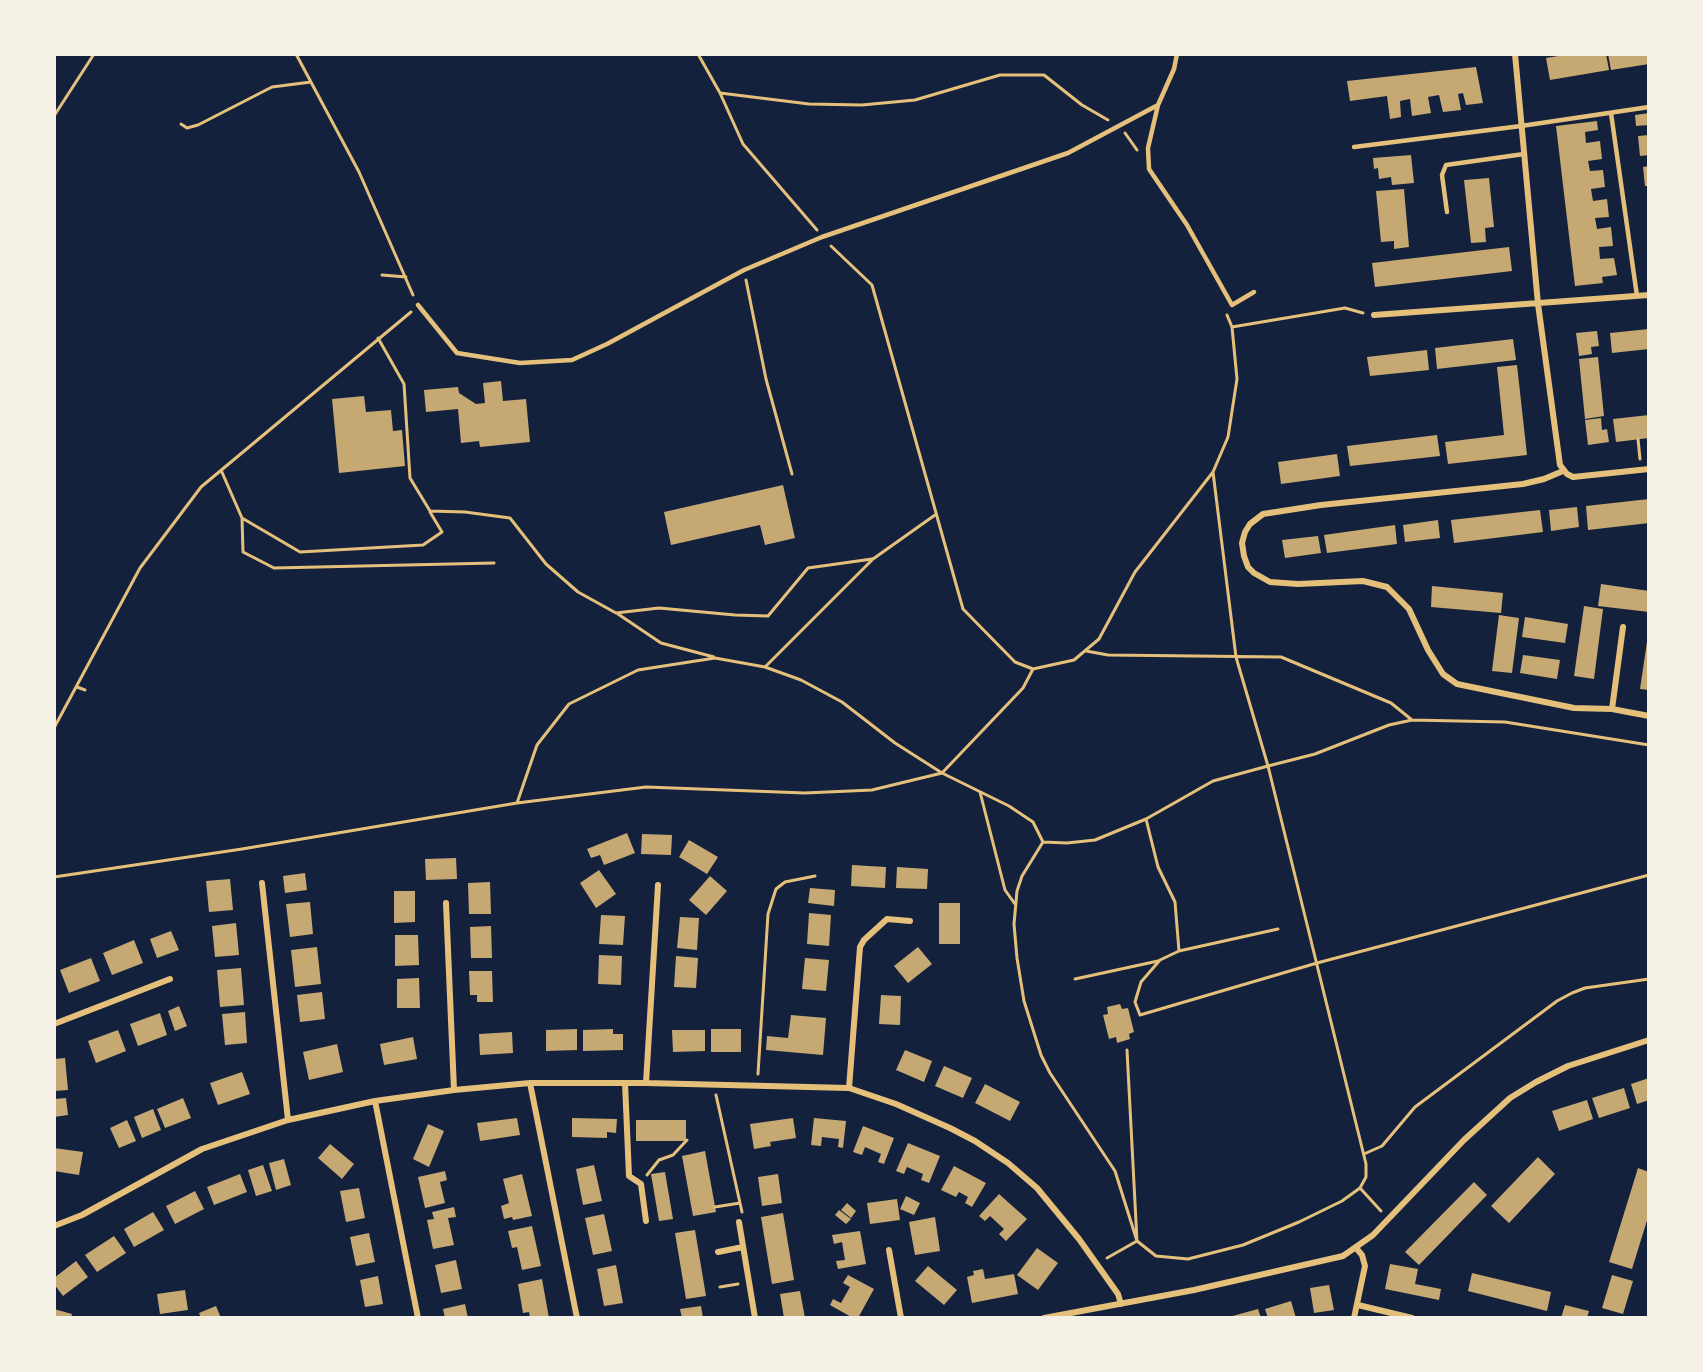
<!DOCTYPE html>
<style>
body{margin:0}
#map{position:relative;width:1703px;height:1372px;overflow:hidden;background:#14213d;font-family:Barlow,sans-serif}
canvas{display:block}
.frame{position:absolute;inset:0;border:56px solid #f6f1e7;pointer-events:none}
</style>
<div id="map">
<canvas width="1703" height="1372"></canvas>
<div class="frame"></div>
</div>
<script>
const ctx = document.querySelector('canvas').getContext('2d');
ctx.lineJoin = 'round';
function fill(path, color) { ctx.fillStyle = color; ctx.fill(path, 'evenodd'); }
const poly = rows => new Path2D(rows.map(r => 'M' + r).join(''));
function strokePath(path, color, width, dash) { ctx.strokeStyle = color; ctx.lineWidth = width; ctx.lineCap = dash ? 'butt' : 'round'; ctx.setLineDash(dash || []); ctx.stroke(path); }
fill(poly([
 [1570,54,1606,54,1609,70,1550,80,1546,58],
 [1608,54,1649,54,1649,64,1611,70],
 [1476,67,1483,103,1466,105,1463,93,1458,94,1461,110,1443,112,1439,95,1428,97,1431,113,1412,116,1410,99,1400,101,1401,117,1390,119,1387,96,1350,101,1347,81],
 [1649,113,1649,125,1636,126,1635,115],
 [1597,121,1598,130,1585,132,1586,143,1600,141,1602,159,1588,161,1590,171,1603,170,1605,187,1591,189,1593,201,1607,199,1609,217,1595,218,1597,229,1611,227,1613,246,1599,247,1600,259,1614,258,1617,275,1602,277,1603,283,1575,286,1556,126],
 [1649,135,1649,155,1640,156,1638,136],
 [1411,155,1414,183,1392,185,1391,177,1379,179,1378,168,1374,169,1373,158],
 [1649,166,1649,186,1645,186,1643,167],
 [1489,178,1494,227,1485,228,1486,242,1471,243,1464,180],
 [1404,189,1409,247,1394,249,1394,241,1381,242,1376,191],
 [1509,247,1512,271,1375,287,1372,263],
 [1649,329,1649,349,1612,353,1610,333],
 [1597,331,1599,346,1591,347,1592,354,1579,356,1576,333],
 [1513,339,1516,360,1437,369,1435,348],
 [1427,350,1429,370,1370,376,1367,357],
 [1598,357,1604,416,1585,419,1579,359],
 [1517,365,1527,455,1448,464,1445,442,1504,435,1497,367],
 [501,381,503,401,526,399,530,442,480,447,479,441,461,443,458,409,426,412,424,390,458,387,459,393,476,404,485,403,483,383],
 [364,396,366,412,391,410,393,431,402,430,405,466,339,473,332,399],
 [1649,415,1649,438,1616,442,1613,419],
 [1601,418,1602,430,1607,429,1609,442,1588,445,1585,420],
 [1437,435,1440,456,1350,466,1347,446],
 [1337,454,1340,476,1281,484,1278,462],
 [783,485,795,538,765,545,760,525,671,545,664,512],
 [1649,499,1649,523,1588,530,1586,506],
 [1577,507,1579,527,1551,531,1549,510],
 [1540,510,1543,532,1454,543,1451,520],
 [1438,520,1440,538,1405,542,1403,525],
 [1395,525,1397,544,1327,553,1324,535],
 [1318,536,1321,553,1285,558,1282,540],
 [1601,584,1649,591,1649,612,1598,606],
 [1432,586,1503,593,1501,613,1431,607],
 [1584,606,1603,609,1594,679,1574,676],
 [1499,615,1519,618,1512,673,1492,671],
 [1525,617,1568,624,1565,643,1522,637],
 [1648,635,1649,635,1649,690,1640,689],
 [1523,655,1560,660,1557,679,1520,673],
 [627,833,635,853,604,865,600,855,591,858,587,849],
 [642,834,672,835,671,855,641,854],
 [689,840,718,857,707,874,679,857],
 [456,858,457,879,426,880,425,859],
 [852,865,886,867,885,888,851,886],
 [897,867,928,869,927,889,896,888],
 [599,870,616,894,596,908,580,883],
 [305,873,307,890,285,893,283,876],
 [710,876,727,891,706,915,689,900],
 [230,879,233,910,209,912,206,881],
 [490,882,491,914,469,914,468,883],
 [810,888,835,890,834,906,808,903],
 [394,891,415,891,415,922,394,923],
 [310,902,313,934,290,937,286,904],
 [939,903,960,903,960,944,939,944],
 [809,913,831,915,829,946,807,944],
 [601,915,625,916,623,945,599,944],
 [680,917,699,918,697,950,677,948],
 [236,923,239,955,215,957,212,926],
 [491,926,492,958,471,958,470,927],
 [171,931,179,950,157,958,150,939],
 [395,935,418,935,419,965,395,966],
 [134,940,143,963,112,975,103,953],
 [317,947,321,984,295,987,291,950],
 [918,947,932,964,908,983,894,966],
 [599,955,622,956,621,985,598,984],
 [676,956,698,958,696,988,674,987],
 [91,958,100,981,69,993,60,970],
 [805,958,829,960,826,991,802,989],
 [241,968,244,1005,220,1007,217,970],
 [469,971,492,971,493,1002,477,1002,477,995,470,995],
 [419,978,420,1008,397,1008,397,979],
 [322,992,325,1019,300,1022,297,995],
 [881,995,901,996,900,1025,879,1024],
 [1120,1004,1122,1009,1128,1008,1134,1032,1129,1034,1130,1039,1117,1043,1116,1037,1109,1039,1103,1015,1108,1014,1107,1007],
 [179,1006,187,1026,175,1031,168,1011],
 [245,1012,247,1043,225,1045,222,1014],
 [160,1013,167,1035,138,1046,130,1024],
 [791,1015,826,1018,823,1055,766,1050,767,1036,788,1038],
 [577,1029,577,1050,546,1051,546,1030],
 [613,1029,613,1034,623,1034,623,1050,583,1051,583,1030],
 [711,1029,741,1029,741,1052,711,1052],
 [118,1030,126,1051,96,1063,88,1041],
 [672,1030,705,1030,705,1051,673,1052],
 [512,1032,513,1053,480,1055,479,1034],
 [413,1037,417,1059,384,1065,380,1044],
 [337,1044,343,1072,309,1080,303,1052],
 [905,1050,932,1061,924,1082,896,1070],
 [65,1058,68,1090,54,1091,54,1059],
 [944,1066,972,1078,963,1098,935,1086],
 [242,1072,250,1094,218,1105,210,1083],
 [1649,1078,1649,1100,1637,1104,1631,1084],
 [985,1084,1020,1102,1010,1121,975,1103],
 [1624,1088,1630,1108,1599,1118,1592,1098],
 [66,1098,68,1115,54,1117,54,1099],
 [183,1098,191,1118,165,1128,157,1109],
 [1587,1100,1593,1119,1559,1131,1552,1111],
 [153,1109,161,1130,142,1138,134,1117],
 [517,1118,520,1135,480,1141,477,1123],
 [572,1118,617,1119,616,1133,607,1132,607,1138,572,1137],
 [793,1118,796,1138,770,1142,771,1146,754,1149,750,1124],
 [814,1118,846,1121,843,1148,838,1147,839,1139,822,1137,821,1146,811,1145],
 [127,1120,136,1141,119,1148,110,1128],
 [636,1120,686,1120,686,1141,636,1141],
 [428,1124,444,1131,429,1167,413,1159],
 [863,1126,894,1138,884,1164,878,1162,881,1154,865,1147,862,1155,853,1152],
 [908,1143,940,1156,929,1183,921,1180,923,1174,907,1167,904,1174,896,1171],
 [330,1144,354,1164,342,1179,318,1158],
 [54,1148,83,1152,79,1175,54,1171],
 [705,1151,716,1212,693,1216,682,1156],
 [1538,1157,1555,1174,1509,1223,1491,1206],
 [284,1159,291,1185,276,1190,269,1163],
 [263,1165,272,1191,256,1196,248,1170],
 [594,1165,602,1201,583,1205,576,1169],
 [954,1166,986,1183,972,1207,965,1203,968,1197,959,1192,956,1197,941,1190],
 [1638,1168,1649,1172,1649,1214,1632,1269,1609,1262],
 [445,1171,447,1180,440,1182,445,1203,425,1208,418,1177],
 [665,1172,673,1219,659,1221,651,1174],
 [240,1174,247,1192,214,1205,207,1187],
 [522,1174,532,1216,513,1220,512,1217,504,1219,501,1206,509,1203,503,1179],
 [778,1174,782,1203,762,1206,758,1177],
 [1474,1182,1487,1195,1419,1265,1405,1252],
 [359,1188,365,1218,346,1222,340,1191],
 [195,1191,204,1209,175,1224,166,1206],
 [999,1194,1027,1219,1006,1241,999,1234,1004,1229,990,1216,985,1221,979,1216],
 [906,1196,920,1203,914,1215,900,1209],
 [897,1199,900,1220,870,1224,867,1203],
 [847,1203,856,1211,851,1218,841,1210],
 [454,1207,456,1217,448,1218,454,1245,433,1249,427,1220,434,1219,432,1212],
 [839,1210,851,1219,846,1224,835,1215],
 [153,1212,164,1230,134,1247,124,1229],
 [783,1213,794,1280,772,1284,761,1217],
 [604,1214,612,1251,593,1255,585,1218],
 [935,1217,940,1251,915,1255,909,1222],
 [532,1226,541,1266,522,1270,517,1247,512,1248,508,1231],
 [695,1230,706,1296,686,1299,675,1233],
 [860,1231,866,1264,838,1269,836,1261,845,1260,842,1242,834,1244,832,1235],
 [369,1233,375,1262,356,1266,350,1237],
 [114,1236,126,1253,97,1272,85,1255],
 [1037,1248,1058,1263,1038,1290,1017,1275],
 [456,1260,462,1289,441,1293,435,1265],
 [76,1261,88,1277,63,1296,54,1284,54,1278],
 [1390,1264,1418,1269,1415,1284,1441,1289,1439,1300,1385,1289],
 [616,1265,623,1303,604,1306,597,1269],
 [928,1266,957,1290,944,1305,915,1281],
 [983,1269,985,1279,1014,1274,1018,1294,972,1303,967,1277,974,1275,973,1271],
 [1472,1273,1551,1292,1547,1311,1468,1291],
 [848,1275,874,1289,858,1318,853,1318,830,1305,833,1299,841,1303,850,1287,843,1283],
 [1612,1275,1633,1281,1623,1314,1602,1308],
 [378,1276,383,1304,365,1307,360,1280],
 [542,1279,549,1318,530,1318,529,1312,523,1313,518,1284],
 [1329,1285,1334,1310,1314,1313,1310,1288],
 [185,1290,188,1310,160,1314,157,1294],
 [800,1291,805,1318,784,1318,780,1294],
 [1291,1301,1296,1318,1268,1318,1265,1309],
 [465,1304,468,1318,445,1318,443,1309],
 [1565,1305,1589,1311,1587,1318,1561,1318],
 [216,1306,221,1318,201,1318,199,1313],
 [701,1306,703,1318,682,1318,680,1309],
 [54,1309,72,1314,71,1318,54,1318],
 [1258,1309,1261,1318,1229,1318,1229,1317]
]), '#c6a872');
strokePath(poly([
 [296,54,359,172,413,295],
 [698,54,720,93,743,144,817,230],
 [720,93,809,104,862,105,915,100,1000,75,1044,75,1082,105,1108,120],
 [54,116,94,54],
 [181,124,187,128,198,125,272,87,311,82],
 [1125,133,1137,150],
 [831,246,872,285,963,609,1015,662,1033,669,1023,688,942,773,895,743,842,702,801,680,765,667,873,559,935,515],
 [382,275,406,277],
 [746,280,766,379,792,474],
 [1232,327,1345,308,1363,313],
 [378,338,404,384,410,478,430,511,465,512,510,518,546,564,578,592,616,613,659,608,735,615,768,616,808,568,872,559],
 [1638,439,1640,459],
 [221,470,242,518,300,552,423,545,442,532,430,512],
 [1213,472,1236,657,1268,766,1315,754,1389,725,1412,720],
 [242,518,243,552,274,568,494,563],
 [618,614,661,643,714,657],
 [1086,651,1108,655,1281,657,1391,703,1412,720,1505,722,1649,745],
 [1033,669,1074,660,1099,639,1135,572,1213,472,1228,437,1237,379,1232,327,1227,315],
 [77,687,85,690],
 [54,728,140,568,201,487,411,312],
 [980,792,1005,890,1015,904],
 [517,803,537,745,569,704,638,670,715,658,765,667],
 [1146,819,1158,867,1175,902,1179,951],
 [1043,842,1067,843,1095,840,1146,819,1213,781,1268,766,1366,1164,1366,1177,1360,1188,1381,1211],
 [54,877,242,849,517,803,646,787,805,793,872,790,942,773,1009,806,1033,822,1043,842,1022,876,1017,891,1014,924,1017,958,1024,1001,1041,1055,1050,1073,1115,1171,1137,1241,1107,1258],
 [1278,929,1179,951,1160,960,1141,982,1135,1002,1140,1015,1317,963,1649,875],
 [1075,979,1158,961],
 [1127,1050,1137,1241,1156,1256,1188,1259,1243,1245,1299,1222,1342,1201,1360,1188],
 [758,1074,768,914,776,889,785,882,815,876],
 [716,1095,742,1212],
 [1364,1154,1382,1146,1415,1107,1557,1001,1572,993,1585,988,1649,979],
 [647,1175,659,1160,673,1155,687,1140],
 [715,1207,740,1203],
 [720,1287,738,1284]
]), '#e5c07b', 3);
strokePath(poly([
 [1158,105,1148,148,1149,169,1187,225,1232,305,1254,292],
 [1611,113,1637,296],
 [1354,147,1521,126,1649,107],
 [1447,212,1442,175,1446,165,1524,154],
 [418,305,457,353,520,363,572,360,607,344,744,270,822,237,1068,153,1158,105,1174,69,1177,54]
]), '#e5c07b', 4.5);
strokePath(poly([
 [1515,54,1538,304,1560,465,1567,474,1573,477,1649,469],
 [1374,315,1649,295],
 [1563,471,1544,479,1523,484,1321,505,1263,514,1250,524,1245,532,1242,543,1244,556,1248,567,1254,573,1270,582,1298,584,1363,581,1387,587,1409,609,1428,650,1443,674,1457,684,1574,708,1612,709,1649,716],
 [1612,709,1623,627],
 [262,883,288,1120],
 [446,903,454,1090],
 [54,1024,170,979],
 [530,1083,577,1318],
 [625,1083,629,1176,641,1184,646,1221],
 [646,1083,658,885],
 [849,1088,860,947,864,940,887,919,910,921],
 [375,1101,418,1318],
 [739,1222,755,1318],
 [54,1226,82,1215,202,1149,288,1120,375,1101,454,1090,530,1083,646,1083,849,1088,896,1104,950,1128,975,1141,1008,1163,1037,1188,1079,1239,1118,1294,1121,1304],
 [889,1250,901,1318],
 [718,1252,743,1247],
 [1358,1305,1412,1318],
 [1044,1318,1194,1290,1343,1256,1373,1235,1464,1140,1510,1098,1536,1082,1568,1066,1649,1040],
 [1354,1318,1365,1266,1362,1255,1356,1248]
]), '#e5c07b', 6);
</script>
